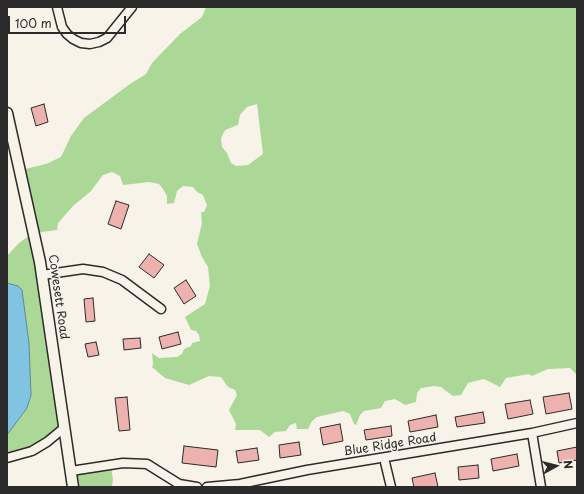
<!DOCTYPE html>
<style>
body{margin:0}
#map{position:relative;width:584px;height:494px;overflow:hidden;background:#f7f3e8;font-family:"Playpen Sans",sans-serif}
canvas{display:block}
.frame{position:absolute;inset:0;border:8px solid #2b2b2b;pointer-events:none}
.north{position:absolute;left:536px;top:446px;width:40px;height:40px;-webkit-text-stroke:3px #f7f3e8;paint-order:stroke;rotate:83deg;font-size:11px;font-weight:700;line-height:16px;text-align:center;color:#2b2b2b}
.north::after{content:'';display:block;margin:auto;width:14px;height:18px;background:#2b2b2b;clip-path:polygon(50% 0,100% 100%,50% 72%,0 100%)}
.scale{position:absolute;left:8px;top:16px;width:118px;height:18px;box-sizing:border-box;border:2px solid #2b2b2b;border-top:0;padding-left:5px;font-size:12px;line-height:14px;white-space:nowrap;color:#2b2b2b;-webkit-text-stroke:3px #f7f3e8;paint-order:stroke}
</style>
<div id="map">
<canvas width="584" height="494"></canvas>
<div class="frame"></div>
<div class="north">N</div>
<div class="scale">100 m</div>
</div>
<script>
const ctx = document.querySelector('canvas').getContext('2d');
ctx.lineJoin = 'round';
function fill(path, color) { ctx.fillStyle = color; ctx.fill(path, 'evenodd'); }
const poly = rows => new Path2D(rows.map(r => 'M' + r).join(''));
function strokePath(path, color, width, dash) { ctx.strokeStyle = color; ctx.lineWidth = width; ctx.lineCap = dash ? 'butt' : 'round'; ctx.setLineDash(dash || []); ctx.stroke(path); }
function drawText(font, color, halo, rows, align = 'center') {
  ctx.font = font + ' "Playpen Sans",sans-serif'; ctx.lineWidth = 3; ctx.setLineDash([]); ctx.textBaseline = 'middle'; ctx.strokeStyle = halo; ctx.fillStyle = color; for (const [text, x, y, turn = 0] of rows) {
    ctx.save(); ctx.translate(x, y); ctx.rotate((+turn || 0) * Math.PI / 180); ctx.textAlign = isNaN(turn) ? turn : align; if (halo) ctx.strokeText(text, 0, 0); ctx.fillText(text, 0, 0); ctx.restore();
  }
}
fill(poly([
 [206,7,577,7,577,375,570,368,548,369,532,376,529,374,506,378,500,387,484,379,468,383,461,395,453,396,441,387,434,386,421,388,417,393,416,402,405,405,395,399,385,401,381,408,364,411,360,415,356,425,354,424,350,414,343,411,317,417,312,421,308,429,297,429,296,423,290,425,286,431,275,432,269,437,260,430,235,430,236,424,229,410,237,395,235,390,228,387,221,377,209,376,189,385,165,378,152,367,153,364,152,353,159,358,177,357,182,354,184,349,191,346,192,343,200,341,199,335,196,331,191,330,185,317,205,304,210,286,208,267,202,257,197,244,202,223,201,212,204,212,207,205,203,195,197,192,193,187,183,186,177,191,174,203,167,204,167,196,163,189,159,184,149,182,123,185,120,176,112,172,103,175,91,191,73,206,58,223,57,230,35,233,63,429,49,441,7,458,7,435,27,408,31,395,29,343,22,290,7,283,7,256,18,244,30,235,21,170,46,164,61,157,71,136,84,118,130,84,146,74,152,63,180,34,202,17],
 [257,104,263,154,248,165,236,166,231,163,227,153,222,147,221,138,225,130,238,125,240,115,247,107],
 [111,465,113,480,112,486,110,487,74,487,72,471]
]), '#abd896');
const water = poly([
 [7,283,18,286,22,290,29,343,31,395,27,408,7,435,7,283]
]);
fill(water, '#81c4e2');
strokePath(water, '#5f8799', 1);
const building = poly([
 [44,104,48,122,36,126,31,108,44,104],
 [116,201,129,205,121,229,108,224,116,201],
 [149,254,164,265,154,278,139,267,149,254],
 [186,280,196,296,184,304,174,288,186,280],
 [93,298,95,321,86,322,84,299,93,298],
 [178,332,181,344,162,349,159,337,178,332],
 [140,338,141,348,124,350,123,339,140,338],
 [96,342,99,355,88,357,85,344,96,342],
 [569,393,572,409,546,414,543,397,569,393],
 [127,397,130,430,119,431,115,398,127,397],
 [530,400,533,414,508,419,505,404,530,400],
 [483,412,485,423,457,427,455,417,483,412],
 [436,415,438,427,410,432,408,421,436,415],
 [340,424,343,441,323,445,320,428,340,424],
 [391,426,392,436,366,440,364,430,391,426],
 [299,442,301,455,280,458,279,445,299,442],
 [184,446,218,450,216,467,182,463,184,446],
 [577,447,577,460,559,463,557,451,577,447],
 [257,448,259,460,238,463,236,451,257,448],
 [517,454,519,466,493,471,491,459,517,454],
 [478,465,479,478,459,480,458,467,478,465],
 [435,473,438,487,414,487,412,478,435,473]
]);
fill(building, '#edb2ad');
strokePath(building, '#2b2b2b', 1);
const minor = poly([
 [57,7,62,27,67,34,73,39,81,43,90,44,99,42,107,38,132,7],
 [42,275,83,269,103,272,122,280,161,309],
 [532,433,541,487],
 [7,458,32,451,47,442,64,428],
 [384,458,391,487],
 [71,471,123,463,147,464,179,484,197,487],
 [207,487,240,484,307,470,532,433,577,423]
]);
const major = poly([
 [7,113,40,262,73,487]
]);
strokePath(minor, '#2b2b2b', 11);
strokePath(major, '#2b2b2b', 13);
strokePath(minor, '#f7f3e8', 8);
strokePath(major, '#f7f3e8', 10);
drawText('12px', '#2b2b2b', '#f7f3e8', [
 ["Cowesett Road",58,297,82],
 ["Blue Ridge Road",390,445,-9]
]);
</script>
